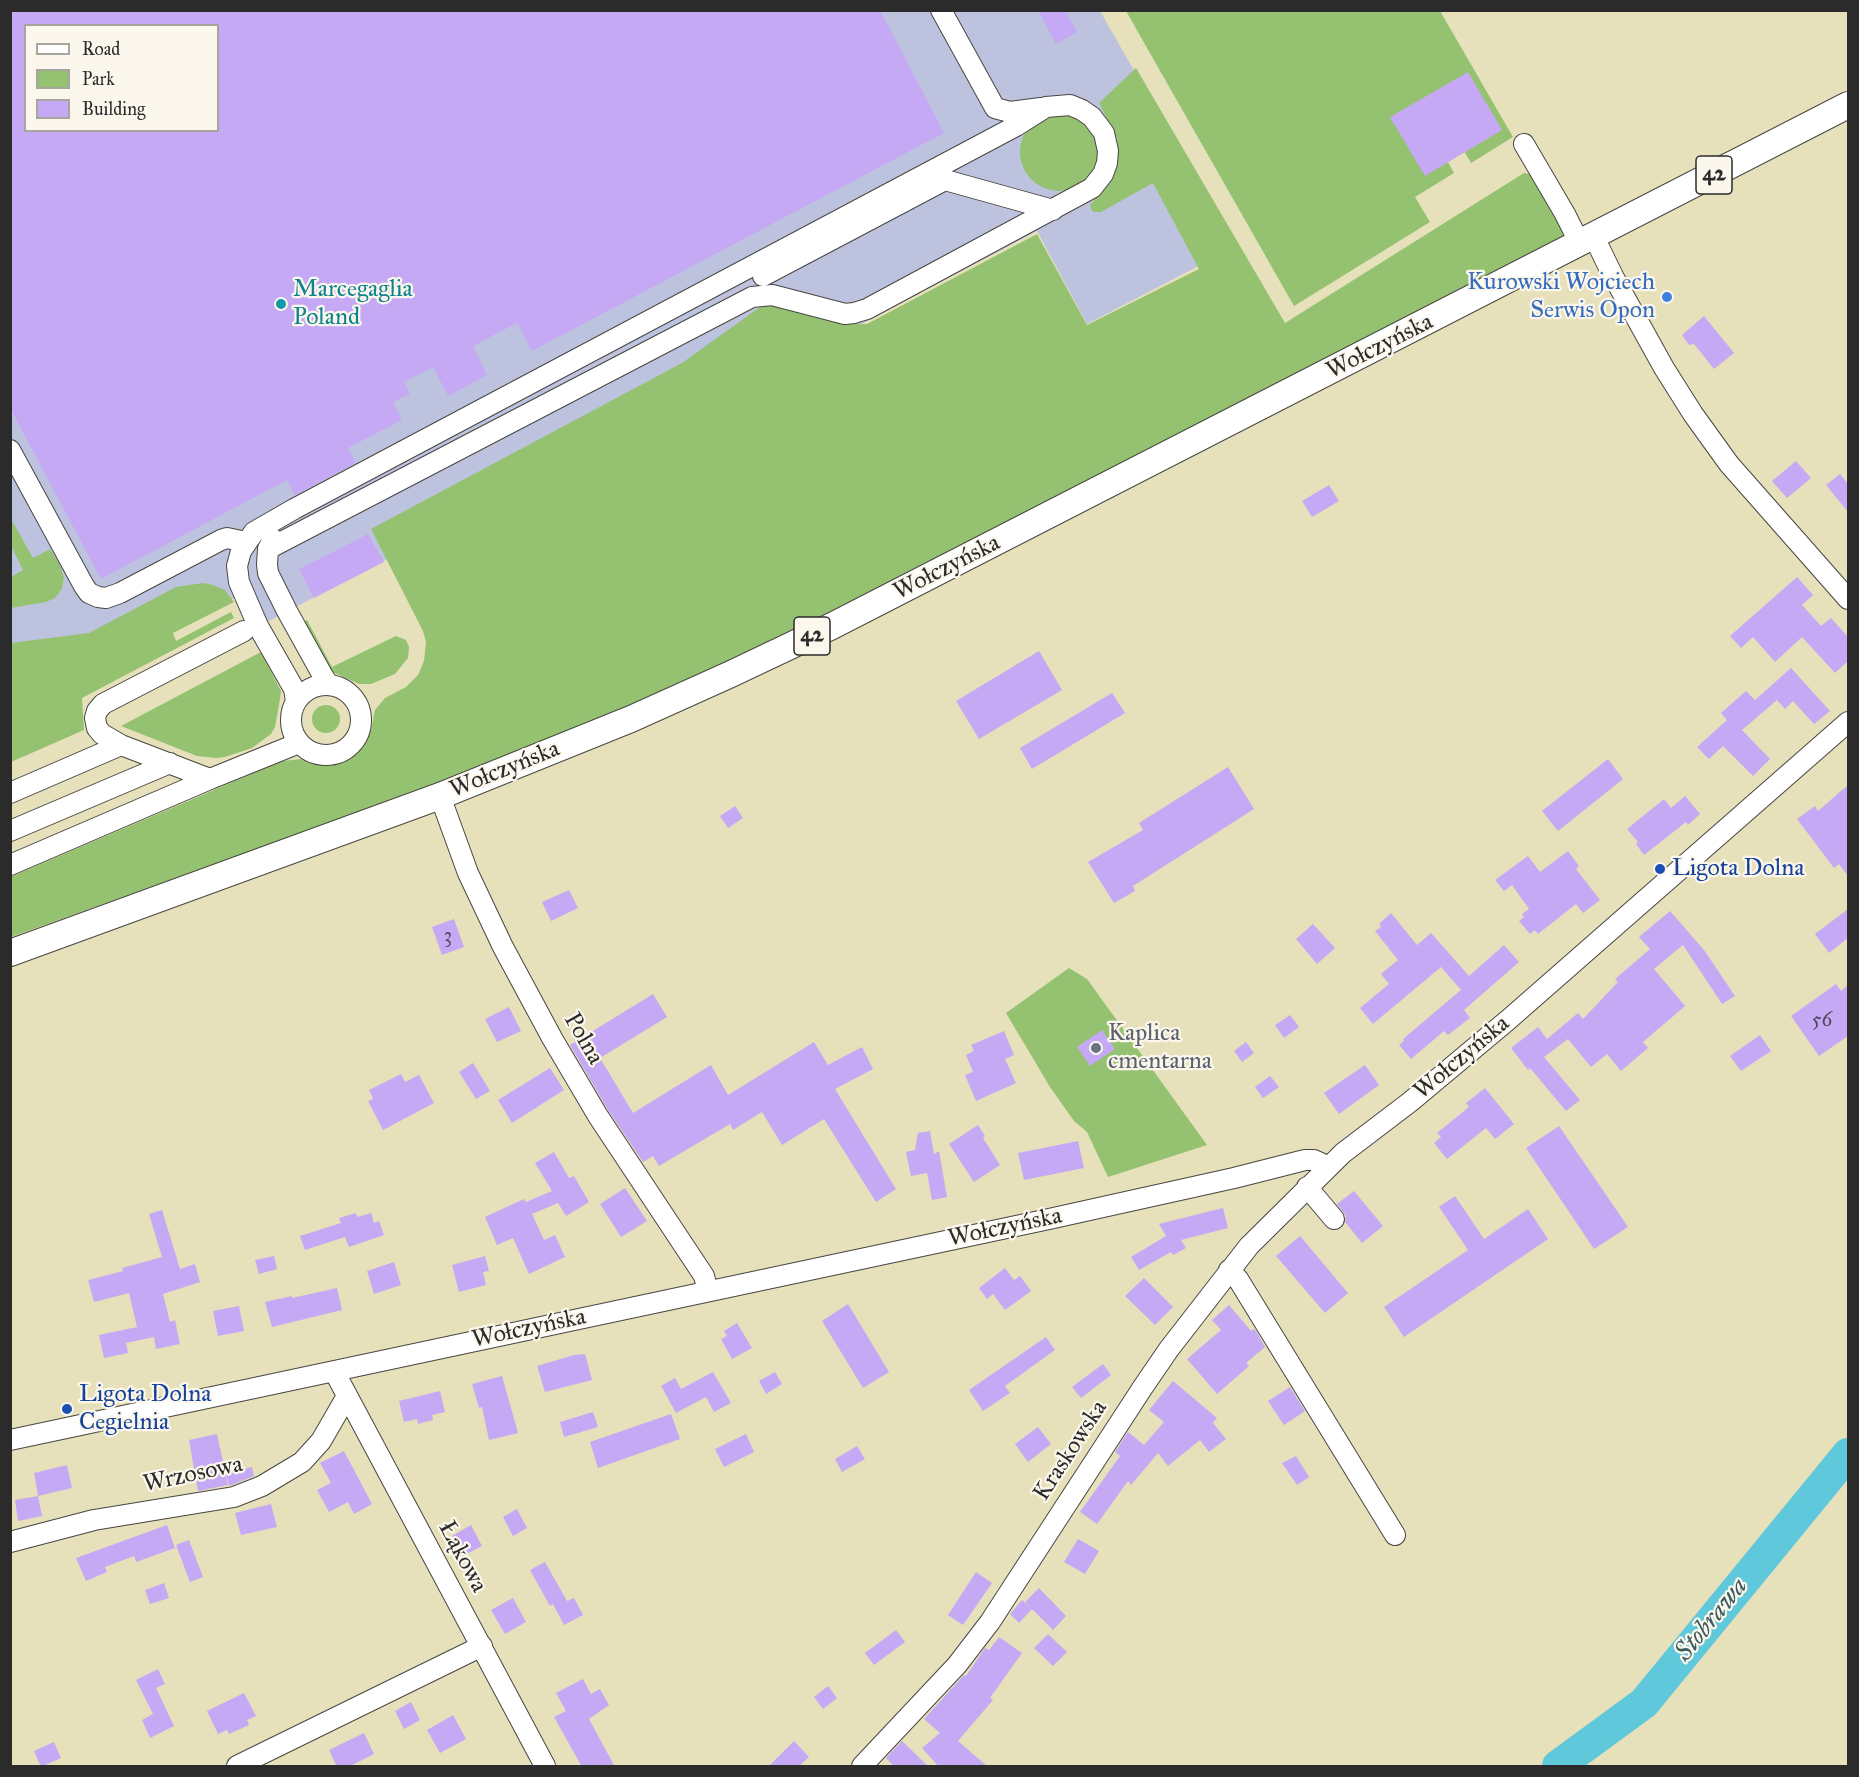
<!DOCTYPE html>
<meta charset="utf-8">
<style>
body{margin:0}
#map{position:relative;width:1859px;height:1777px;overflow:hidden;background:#e6e0bb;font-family:"IM FELL Great Primer",serif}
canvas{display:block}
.frame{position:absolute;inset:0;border:12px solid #2b2b2b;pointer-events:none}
.legend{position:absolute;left:24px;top:24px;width:195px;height:108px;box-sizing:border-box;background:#fbf7ec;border:2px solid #a8a59f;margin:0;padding:8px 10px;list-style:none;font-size:18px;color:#2b2b2b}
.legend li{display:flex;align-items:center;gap:12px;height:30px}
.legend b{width:30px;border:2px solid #a8a59f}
</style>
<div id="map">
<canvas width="1859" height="1777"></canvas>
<div class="frame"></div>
<ul class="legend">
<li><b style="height:8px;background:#fff"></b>Road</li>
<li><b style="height:16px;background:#94c271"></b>Park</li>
<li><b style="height:16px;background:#c6a9f5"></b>Building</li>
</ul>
</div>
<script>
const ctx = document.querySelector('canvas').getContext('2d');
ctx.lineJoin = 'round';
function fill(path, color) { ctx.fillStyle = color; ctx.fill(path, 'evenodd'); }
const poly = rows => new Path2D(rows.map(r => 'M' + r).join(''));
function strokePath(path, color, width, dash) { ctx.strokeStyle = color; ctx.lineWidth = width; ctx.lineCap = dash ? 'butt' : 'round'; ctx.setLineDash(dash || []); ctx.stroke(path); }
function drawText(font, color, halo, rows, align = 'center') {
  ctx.font = font + ' "IM FELL Great Primer",serif'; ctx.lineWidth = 4.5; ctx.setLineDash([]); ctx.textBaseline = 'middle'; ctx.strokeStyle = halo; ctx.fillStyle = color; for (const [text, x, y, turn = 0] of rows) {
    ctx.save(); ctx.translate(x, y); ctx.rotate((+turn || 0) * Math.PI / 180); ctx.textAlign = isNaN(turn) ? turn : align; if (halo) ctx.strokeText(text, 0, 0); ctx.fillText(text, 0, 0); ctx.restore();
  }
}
fill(poly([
 [10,11,1100,11,1235,247,1087,324,1037,231,470,532,397,554,250,631,234,598,154,641,11,660],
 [26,26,218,26,218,130,26,130]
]), '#bdc3de');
fill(poly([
 [1126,11,1440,11,1513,137,1471,163,1464,151,1448,162,1454,173,1415,197,1430,222,1294,306],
 [1136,68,1285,323,1524,173,1535,175,1565,233,1563,237,825,619,560,740,11,937,10,877,282,761,302,759,323,764,335,763,361,748,371,730,375,710,385,698,406,687,418,675,424,661,426,642,423,631,371,529,682,363,767,302,858,324,867,324,1037,234,1087,325,1199,269,1153,183,1101,212,1093,212,1091,209,1090,205,1110,182,1118,162,1117,138,1099,103],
 '1020 152a39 39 0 1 1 78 0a39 39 0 1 1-78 0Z',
 [11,519,33,558,50,549,60,565,64,578,62,589,55,598,46,602,11,608,11,577,23,570,11,546],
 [203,583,213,585,225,590,234,602,173,633,176,641,231,612,234,618,82,698,84,730,11,762,11,643,89,633,176,587],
 [307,620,332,667,396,636,406,640,409,647,408,658,395,674,371,684,359,684,330,671,302,623],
 [261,652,281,691,280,699,275,727,271,734,252,748,225,757,216,758,197,756,121,726],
 '312 719a14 14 0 1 1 28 0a14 14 0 1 1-28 0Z',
 [1069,968,1087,979,1207,1145,1108,1177,1087,1132,1074,1121,1050,1087,1006,1013]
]), '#94c271');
strokePath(poly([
 [1558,1766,1644,1703,1848,1454]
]), '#5fc8db', 32);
fill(poly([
 [10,10,880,10,944,133,532,351,517,323,473,346,487,375,448,396,433,367,404,382,410,394,393,402,402,420,348,448,356,463,295,495,287,480,101,579,10,408],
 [26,26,218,26,218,130,26,130],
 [1038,10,1065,10,1077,32,1056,44],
 [1468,72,1502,130,1425,176,1390,117],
 [1704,316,1734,353,1714,369,1694,344,1689,345,1682,335],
 [1796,461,1811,478,1787,498,1772,481],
 [1840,474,1848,484,1848,512,1826,485],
 [1329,485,1339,501,1312,517,1302,501],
 [368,534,384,562,314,598,299,569],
 [1797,577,1813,595,1802,605,1821,626,1831,618,1848,637,1848,661,1835,673,1802,637,1775,662,1753,637,1741,648,1730,636],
 [1039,651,1062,690,979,739,956,701],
 [1791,668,1830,711,1814,724,1793,701,1785,709,1777,700,1742,730,1770,759,1753,776,1723,746,1709,759,1697,747,1727,720,1721,713,1746,691,1755,700],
 [1112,693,1125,713,1032,769,1020,748],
 [1608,759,1623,779,1558,831,1542,811],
 [1228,767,1254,809,1133,886,1135,891,1114,903,1088,862,1143,830,1139,823],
 [1848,785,1848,876,1839,864,1834,868,1797,819,1815,806,1818,811],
 [1685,796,1700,814,1688,825,1686,822,1644,855,1636,844,1638,842,1627,829,1664,799,1671,808],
 [735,806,743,818,728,828,720,816],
 [1568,851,1579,866,1576,869,1600,900,1583,913,1576,904,1538,934,1535,930,1530,934,1519,921,1524,917,1522,914,1529,909,1512,885,1504,891,1495,880,1528,856,1540,872],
 [569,890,578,908,551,921,542,902],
 [1848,909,1848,938,1829,953,1815,934],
 [1670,911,1704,950,1735,996,1722,1004,1683,945,1654,969,1685,1006,1643,1042,1648,1048,1621,1071,1607,1054,1591,1067,1568,1039,1544,1057,1580,1100,1566,1111,1530,1068,1528,1070,1511,1048,1538,1027,1547,1039,1578,1013,1583,1019,1618,982,1615,979,1650,949,1639,937],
 [1391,913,1417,945,1431,933,1469,976,1504,945,1519,962,1464,1010,1470,1018,1448,1035,1444,1031,1411,1059,1399,1045,1404,1041,1403,1039,1461,990,1441,967,1373,1024,1360,1008,1389,984,1381,974,1398,960,1375,931,1381,927,1379,924],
 [454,919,464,947,442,955,432,927],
 [1313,924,1335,948,1317,964,1296,939],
 [1836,984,1841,991,1848,985,1848,1036,1819,1056,1791,1016],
 [653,994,667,1017,600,1058,633,1113,711,1065,728,1095,814,1042,828,1065,862,1047,873,1069,835,1089,896,1189,876,1202,824,1119,782,1145,762,1112,733,1130,730,1124,659,1166,653,1156,643,1162,608,1110,570,1045],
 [509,1007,521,1031,497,1042,485,1019],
 [1290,1015,1299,1027,1284,1038,1275,1025],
 [1102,1030,1115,1049,1090,1066,1077,1047],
 [1004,1031,1014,1055,1005,1059,1016,1083,976,1101,965,1075,973,1072,966,1055,974,1051,971,1045],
 [1760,1035,1771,1051,1741,1071,1730,1056],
 [1246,1042,1254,1053,1242,1062,1234,1051],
 [473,1063,490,1091,476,1099,459,1072],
 [1365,1065,1379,1085,1339,1114,1324,1093],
 [550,1068,564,1090,512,1123,498,1100],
 [401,1074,405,1082,419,1075,434,1103,383,1130,368,1101,373,1099,369,1090],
 [1270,1076,1279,1087,1263,1098,1255,1087],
 [1485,1088,1514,1124,1495,1139,1486,1128,1447,1159,1434,1143,1441,1137,1437,1133,1469,1107,1466,1103],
 [978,1125,985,1136,983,1138,1000,1165,974,1182,949,1144],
 [1559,1126,1628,1227,1594,1249,1526,1148],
 [930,1131,934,1154,939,1151,947,1197,932,1200,927,1173,911,1176,906,1152,915,1150,918,1133],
 [1078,1141,1084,1168,1024,1180,1018,1153],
 [554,1152,569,1178,574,1176,589,1202,566,1216,558,1203,532,1214,544,1240,555,1235,565,1257,529,1274,513,1238,497,1245,485,1217,524,1199,526,1202,552,1191,535,1163],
 [625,1188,647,1221,621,1237,600,1204],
 [1354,1191,1383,1226,1362,1243,1345,1222,1346,1216,1337,1204],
 [1455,1196,1484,1239,1528,1209,1548,1239,1404,1337,1384,1307,1468,1250,1439,1207],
 [1223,1208,1228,1228,1181,1240,1186,1248,1173,1255,1171,1252,1139,1270,1131,1257,1166,1236,1159,1224],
 [162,1210,180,1269,195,1264,200,1282,163,1294,170,1322,175,1320,180,1344,156,1349,154,1337,126,1343,128,1353,104,1358,99,1335,137,1327,129,1293,94,1302,88,1280,123,1271,122,1268,162,1257,149,1214],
 [356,1213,357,1217,371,1213,374,1223,379,1221,384,1235,349,1247,345,1237,305,1250,300,1236,341,1223,339,1218],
 [1300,1236,1348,1293,1325,1313,1276,1256],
 [274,1256,277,1269,259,1274,255,1260],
 [485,1256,489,1271,483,1272,486,1285,459,1292,452,1265],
 [394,1262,401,1285,374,1294,367,1271],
 [1005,1268,1014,1280,1020,1276,1031,1291,1005,1310,993,1294,987,1299,979,1288],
 [1144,1278,1173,1307,1155,1325,1125,1296],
 [337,1288,342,1310,272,1327,265,1302,292,1296,292,1298],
 [848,1304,889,1372,863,1388,822,1321],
 [1229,1305,1251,1331,1254,1329,1256,1331,1265,1347,1246,1363,1249,1366,1217,1394,1187,1359,1221,1330,1212,1320],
 [239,1306,244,1331,218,1336,213,1311],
 [737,1323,752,1348,732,1359,721,1339,727,1336,724,1331],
 [1046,1337,1055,1350,1005,1386,1010,1393,983,1411,969,1390],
 [585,1354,592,1380,545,1392,537,1366,574,1355],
 [1103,1364,1111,1375,1081,1398,1072,1387],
 [713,1372,731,1403,714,1412,706,1397,676,1413,661,1386,675,1378,681,1389],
 [775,1372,782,1384,766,1394,759,1381],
 [502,1376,518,1433,489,1440,482,1407,479,1408,472,1384],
 [1173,1381,1217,1418,1213,1423,1226,1439,1209,1452,1200,1440,1168,1466,1158,1453,1131,1485,1128,1481,1097,1524,1080,1512,1120,1456,1115,1452,1128,1432,1144,1445,1164,1422,1149,1410],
 [1290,1387,1305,1411,1284,1425,1268,1401],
 [440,1391,445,1412,432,1415,433,1420,425,1422,418,1424,417,1419,404,1422,399,1401],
 [593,1412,598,1427,564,1437,560,1422],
 [671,1414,680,1439,598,1468,590,1442],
 [1038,1427,1051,1444,1028,1462,1015,1444],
 [217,1434,228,1485,198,1491,189,1440],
 [746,1434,754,1452,724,1467,715,1449],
 [857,1446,865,1459,842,1472,835,1459],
 [344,1451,372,1504,354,1514,348,1502,329,1512,317,1490,331,1483,320,1463],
 [1296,1456,1309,1477,1297,1485,1282,1463],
 [67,1465,72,1488,38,1496,34,1473],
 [252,1467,254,1476,229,1486,226,1474],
 [38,1496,42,1516,18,1521,15,1500],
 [271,1504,277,1527,241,1535,235,1513],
 [517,1509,527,1528,513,1536,503,1517],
 [167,1525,175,1548,136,1562,134,1556,105,1567,107,1572,86,1581,76,1558],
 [471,1525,482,1546,463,1556,452,1536],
 [1078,1539,1099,1551,1085,1574,1064,1562],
 [189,1540,203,1577,190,1582,176,1545],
 [545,1562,567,1601,574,1598,583,1615,564,1625,553,1604,550,1606,530,1570],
 [976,1572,992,1583,963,1625,948,1615],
 [164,1583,169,1598,150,1604,145,1590],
 [1039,1588,1066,1616,1053,1630,1025,1602],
 [513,1598,526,1622,505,1634,491,1610],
 [1022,1600,1032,1609,1019,1623,1010,1614],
 [896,1630,905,1642,874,1665,865,1653],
 [1048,1634,1067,1652,1053,1666,1034,1648],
 [999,1637,1022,1653,990,1698,993,1700,958,1741,988,1767,939,1767,922,1748,940,1733,924,1719,964,1675,966,1676,985,1648,989,1650],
 [158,1669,165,1684,156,1688,174,1726,150,1738,142,1720,153,1714,136,1680],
 [583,1679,591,1694,600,1689,609,1705,589,1719,615,1767,582,1767,554,1717,566,1711,556,1693],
 [828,1686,837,1698,823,1709,814,1697],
 [244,1693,256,1716,247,1720,249,1725,229,1734,227,1730,218,1734,207,1711],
 [411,1702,420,1720,404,1729,395,1711],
 [453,1715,466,1739,440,1753,427,1730],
 [364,1733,374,1754,348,1767,337,1767,329,1750],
 [794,1741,809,1757,798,1767,768,1767],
 [902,1741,929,1767,895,1767,886,1758],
 [54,1742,61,1758,41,1767,34,1751]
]), '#c6a9f5');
const minor = poly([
 [941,10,995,108,1010,112,1041,108],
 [1524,144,1565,214,1580,244],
 [1594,237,1613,276,1664,368,1693,414,1729,464,1848,599],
 [763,276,945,180,1053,210],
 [10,450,84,586,89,593,98,597,106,598,120,593,221,540,227,538,246,542],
 [273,539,268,549,267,564,268,573,287,611,323,676,329,685],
 [268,549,752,297,772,295,845,314,854,313,867,309,1092,188,1103,174,1107,163,1108,151,1104,133,1092,117,1082,110,1070,105,1046,107,1016,126,294,509,254,532,241,551,237,566,239,582,258,626,294,689,296,701],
 [244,631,103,704,97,711,95,718,97,728,102,734,121,745,210,779,299,743],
 '291 720a35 35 0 1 1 70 0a35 35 0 1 1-70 0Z',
 [10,793,121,745],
 [440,796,468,873,503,947,552,1038,598,1116,704,1276,708,1291],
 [10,831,170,763],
 [10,865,210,779],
 [1307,1187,1334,1219],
 [1229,1270,1238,1279,1395,1535],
 [334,1371,545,1766],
 [10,1440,1049,1219,1234,1178,1305,1160,1314,1160,1327,1166],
 [10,1542,94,1520,234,1497,262,1486,302,1462,321,1441,347,1396],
 [237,1766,482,1646],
 [862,1766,957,1665,990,1622,1143,1387,1169,1349,1249,1246,1343,1153,1410,1102,1508,1020,1848,722]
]);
const major = poly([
 [10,953,440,796,631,719,731,674,832,626,1848,105]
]);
strokePath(minor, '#474641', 22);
strokePath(major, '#474641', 28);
strokePath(minor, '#fff', 20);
strokePath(major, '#fff', 26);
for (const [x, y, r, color] of [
 [1667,297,6,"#3f7fe0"],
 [281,304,6,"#0f9aa8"],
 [1660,869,6,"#1a4fb4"],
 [1096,1048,6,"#6b7280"],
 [67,1409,6,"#1a4fb4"]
]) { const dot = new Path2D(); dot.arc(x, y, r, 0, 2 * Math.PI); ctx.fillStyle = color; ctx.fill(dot); strokePath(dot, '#fbf7ec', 2); }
drawText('21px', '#524a5e', null, [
 ["3",448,937],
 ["56",1822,1021]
]);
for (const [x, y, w] of [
 [1714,175,36],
 [812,636,36]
]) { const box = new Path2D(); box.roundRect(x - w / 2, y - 19, w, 38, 4.5); ctx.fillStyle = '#fbf7ec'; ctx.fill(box); strokePath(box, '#2b2b2b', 1.5); }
drawText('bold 22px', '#2b2b2b', null, [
 ["42",1714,175],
 ["42",812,636]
]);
drawText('24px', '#366cbe', '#fbf7ec', [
 ["Kurowski Wojciech",1655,283],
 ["Serwis Opon",1655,311]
], 'right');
drawText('24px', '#0d838f', '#fbf7ec', [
 ["Marcegaglia",293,290],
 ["Poland",293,318]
], 'left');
drawText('24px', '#2b2b2b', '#fbf7ec', [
 ["Wołczyńska",1380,347,-27],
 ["Wołczyńska",947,568,-27],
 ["Wołczyńska",505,770,-22],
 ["Polna",583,1039,60],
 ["Wołczyńska",1462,1058,-40],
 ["Wołczyńska",1005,1228,-12],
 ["Wołczyńska",529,1329,-12],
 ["Kraskowska",1071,1451,-57],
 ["Wrzosowa",193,1475,-12],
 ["Łąkowa",462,1557,62]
]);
drawText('24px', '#164399', '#fbf7ec', [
 ["Ligota Dolna",1672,869],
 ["Ligota Dolna",79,1395],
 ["Cegielnia",79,1423]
], 'left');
drawText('24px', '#5b616d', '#fbf7ec', [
 ["Kaplica",1108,1034],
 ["cmentarna",1108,1062]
], 'left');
drawText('italic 26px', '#3b5a60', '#fbf7ec', [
 ["Stobrawa",1712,1620,-51]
]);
</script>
